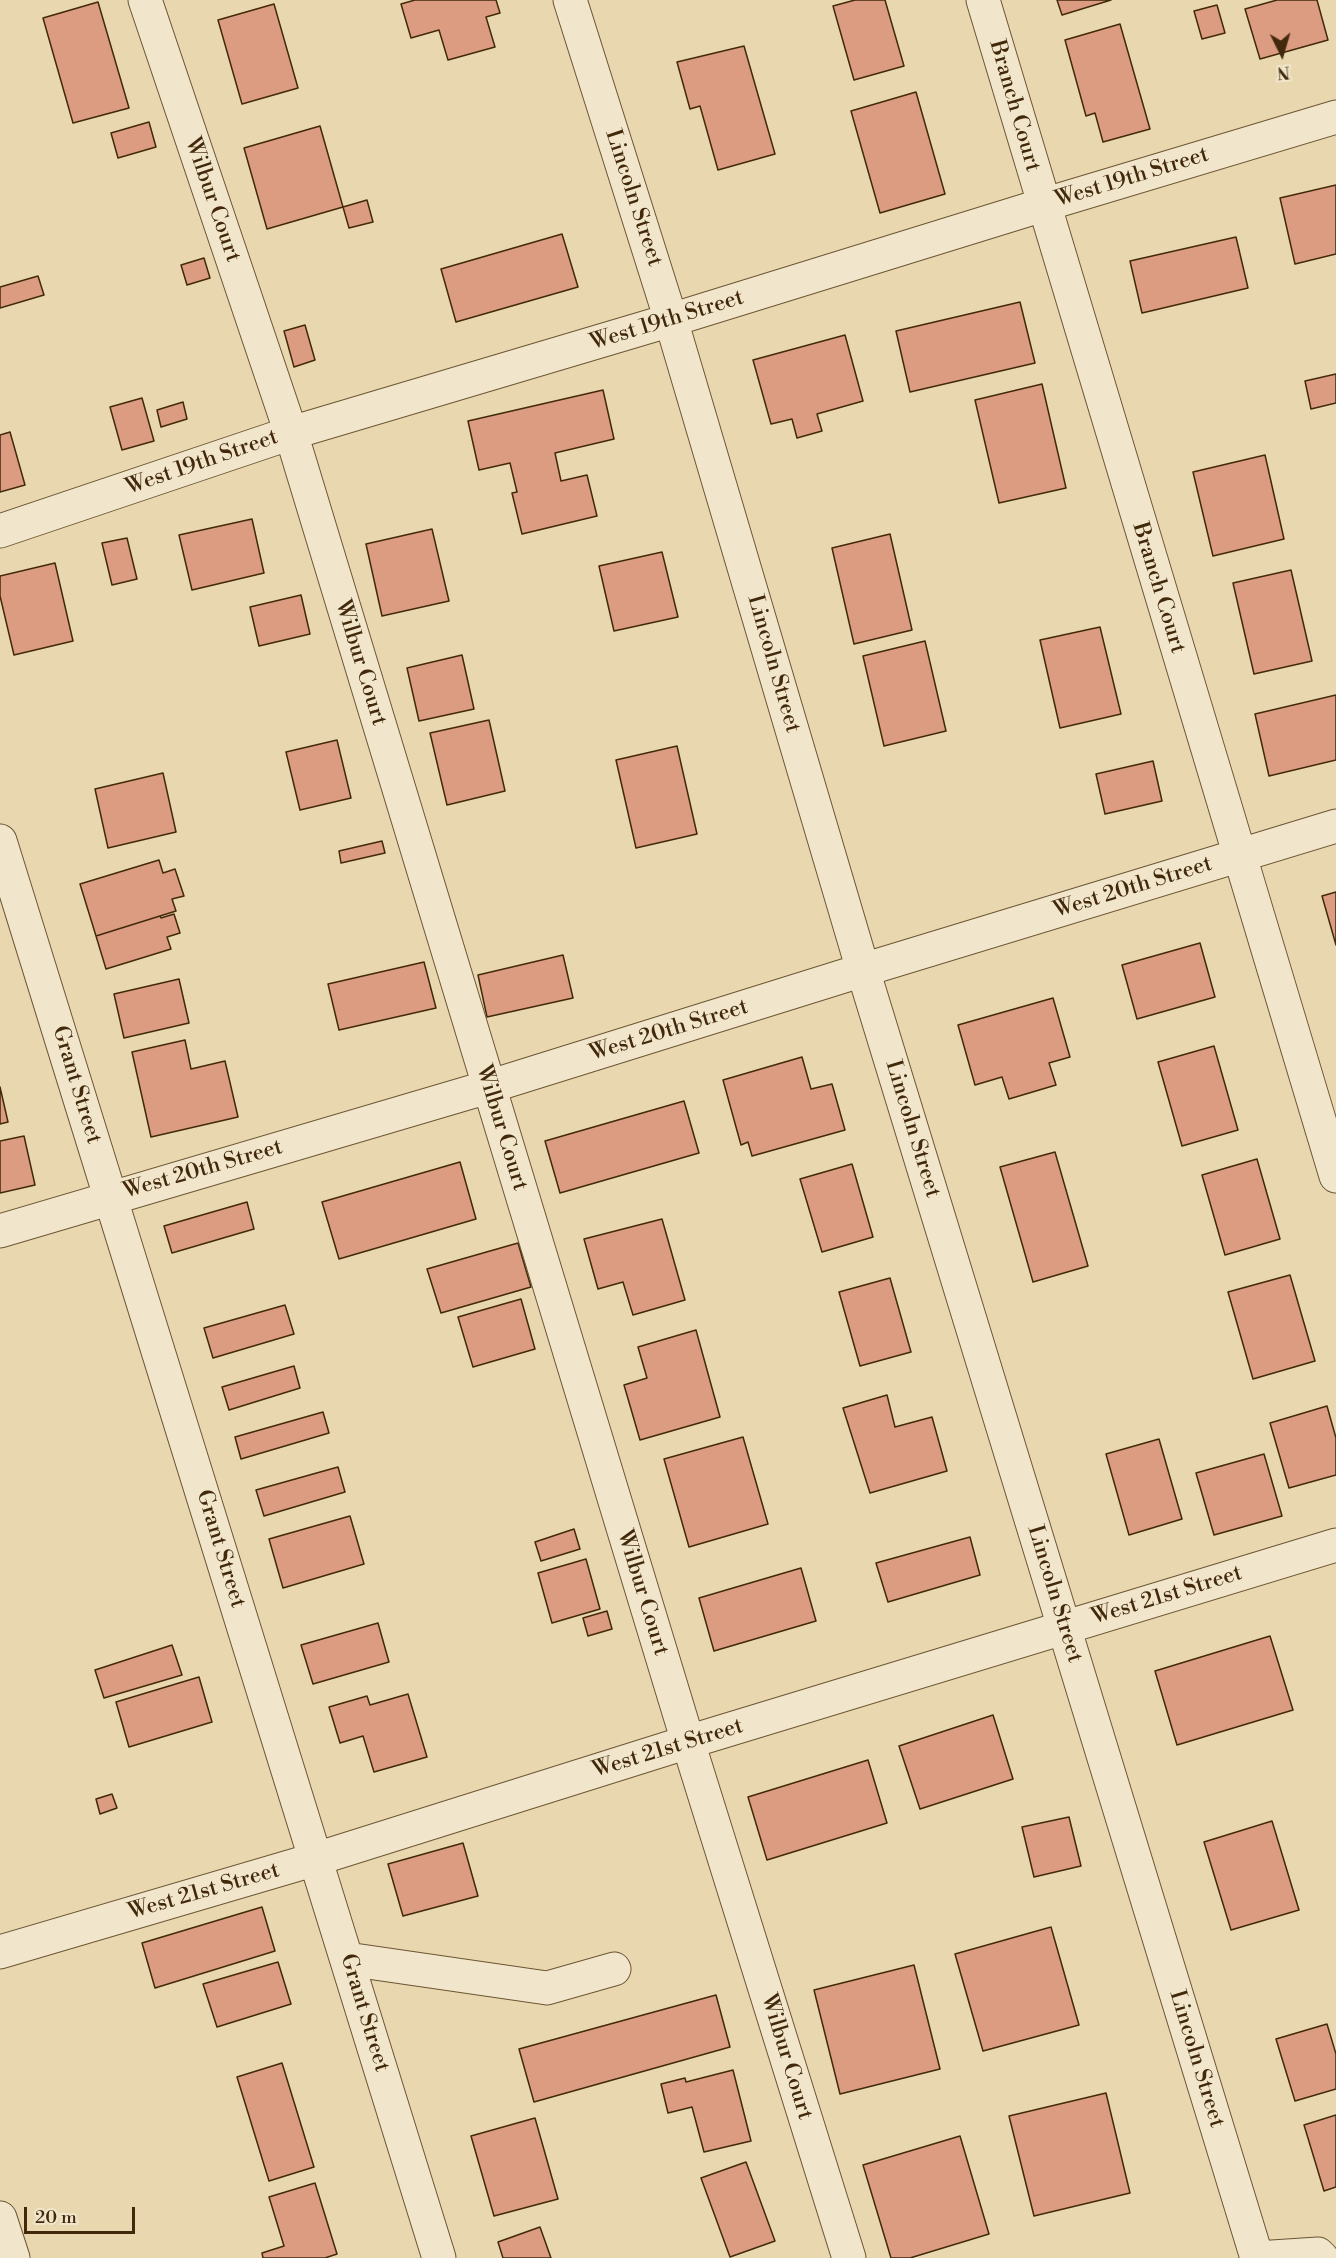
<!DOCTYPE html>
<style>
body{margin:0}
#map{position:relative;width:1336px;height:2258px;overflow:hidden;background:#e9d8af;font-family:"Libre Bodoni",serif}
canvas{display:block}
.north{position:absolute;left:1252px;top:24px;width:60px;height:60px;-webkit-text-stroke:4px #f1e6cb;paint-order:stroke;rotate:175deg;font-size:16px;font-weight:700;line-height:24px;text-align:center;color:#42290b}
.north::after{content:'';display:block;margin:auto;width:21px;height:27px;background:#42290b;clip-path:polygon(50% 0,100% 100%,50% 72%,0 100%)}
.scale{position:absolute;left:24px;top:2207px;width:111px;height:27px;box-sizing:border-box;border:3px solid #42290b;border-top:0;padding-left:8px;font-size:18px;line-height:21px;white-space:nowrap;color:#42290b;-webkit-text-stroke:4px #f1e6cb;paint-order:stroke}
</style>
<div id="map">
<canvas width="1336" height="2258"></canvas>
<div class="north">N</div>
<div class="scale">20 m</div>
</div>
<script>
const ctx = document.querySelector('canvas').getContext('2d');
ctx.lineJoin = 'round';
function fill(path, color) { ctx.fillStyle = color; ctx.fill(path, 'evenodd'); }
const poly = rows => new Path2D(rows.map(r => 'M' + r).join(''));
function strokePath(path, color, width, dash) { ctx.strokeStyle = color; ctx.lineWidth = width; ctx.lineCap = dash ? 'butt' : 'round'; ctx.setLineDash(dash || []); ctx.stroke(path); }
function drawText(font, color, halo, rows, align = 'center') {
  ctx.font = font + ' "Libre Bodoni",serif'; ctx.lineWidth = 5; ctx.setLineDash([]); ctx.textBaseline = 'middle'; ctx.strokeStyle = halo; ctx.fillStyle = color; for (const [text, x, y, turn = 0] of rows) {
    ctx.save(); ctx.translate(x, y); ctx.rotate((+turn || 0) * Math.PI / 180); ctx.textAlign = isNaN(turn) ? turn : align; if (halo) ctx.strokeText(text, 0, 0); ctx.fillText(text, 0, 0); ctx.restore();
  }
}
const building = poly([
 [415,0,496,0,500,13,486,17,495,47,448,60,439,30,411,38,401,4,415,0],
 [855,0,885,0,904,66,854,80,833,6,855,0],
 [1057,0,1111,0,1062,15,1057,0],
 [1277,0,1317,0,1328,40,1260,59,1245,9,1277,0],
 [98,2,129,108,73,123,43,18,98,2],
 [274,4,298,88,242,104,218,20,274,4],
 [1217,5,1225,33,1202,39,1194,11,1217,5],
 [1120,24,1150,129,1103,142,1095,113,1086,116,1065,40,1120,24],
 [744,46,775,154,718,170,700,106,690,109,677,62,744,46],
 [916,92,945,194,880,213,851,111,916,92],
 [149,122,156,147,118,158,111,133,149,122],
 [320,126,343,207,267,229,244,148,320,126],
 [1336,185,1336,254,1295,264,1280,198,1336,185],
 [367,200,373,222,349,228,343,207,367,200],
 [562,234,578,287,456,322,441,269,562,234],
 [1236,237,1248,288,1142,313,1130,261,1236,237],
 [204,258,210,278,187,285,181,265,204,258],
 [38,276,44,295,0,308,0,287,38,276],
 [1020,302,1035,363,910,392,896,331,1020,302],
 [305,325,315,360,294,367,284,331,305,325],
 [845,335,863,401,817,414,822,431,797,438,792,419,771,424,753,360,845,335],
 [1336,374,1336,403,1311,409,1305,381,1336,374],
 [1042,384,1066,488,999,503,975,400,1042,384],
 [603,390,614,439,555,453,561,481,587,475,597,516,522,534,512,493,517,492,510,463,479,470,468,421,603,390],
 [142,398,154,441,122,450,110,407,142,398],
 [183,402,187,419,161,427,157,410,183,402],
 [10,432,25,485,0,492,0,435,10,432],
 [1265,455,1284,539,1213,556,1193,472,1265,455],
 [252,519,264,573,192,590,179,535,252,519],
 [432,529,449,601,382,616,366,544,432,529],
 [890,534,912,630,854,644,832,548,890,534],
 [127,538,137,579,112,585,102,543,127,538],
 [662,552,678,617,614,631,599,566,662,552],
 [55,563,73,641,14,655,0,596,0,576,55,563],
 [1291,570,1312,661,1254,674,1233,583,1291,570],
 [301,595,310,634,259,646,250,607,301,595],
 [1100,627,1121,714,1060,728,1040,640,1100,627],
 [925,641,946,731,884,746,863,656,925,641],
 [462,655,474,709,419,721,407,668,462,655],
 [1336,695,1336,760,1269,776,1255,714,1336,695],
 [489,720,505,791,447,805,430,733,489,720],
 [337,740,351,798,300,810,286,752,337,740],
 [677,746,697,834,636,848,616,760,677,746],
 [1153,761,1162,801,1105,814,1096,774,1153,761],
 [163,773,176,832,108,848,95,789,163,773],
 [382,841,385,853,341,863,339,851,382,841],
 [159,860,163,873,175,869,184,896,172,899,176,911,96,936,80,884,159,860],
 [1336,892,1336,945,1322,896,1336,892],
 [174,914,180,933,167,937,171,949,106,969,96,936,160,916,161,918,174,914],
 [1200,943,1215,997,1137,1019,1122,965,1200,943],
 [563,955,573,998,487,1017,478,975,563,955],
 [424,962,436,1008,339,1030,328,984,424,962],
 [179,979,189,1023,124,1038,114,994,179,979],
 [1053,998,1070,1057,1049,1063,1056,1085,1009,1099,1002,1077,975,1085,958,1025,1053,998],
 [185,1040,191,1069,225,1061,238,1117,151,1137,132,1052,185,1040],
 [1214,1046,1238,1130,1182,1146,1158,1062,1214,1046],
 [802,1057,811,1089,832,1084,845,1130,752,1156,748,1142,741,1145,723,1080,802,1057],
 [0,1087,8,1122,0,1124,0,1087],
 [684,1101,699,1153,560,1193,545,1141,684,1101],
 [24,1136,35,1185,0,1193,0,1141,24,1136],
 [1055,1152,1088,1266,1033,1282,1000,1167,1055,1152],
 [1257,1159,1280,1239,1225,1255,1202,1175,1257,1159],
 [460,1162,476,1219,339,1259,322,1202,460,1162],
 [852,1164,873,1237,822,1252,800,1179,852,1164],
 [247,1202,254,1229,172,1253,164,1226,247,1202],
 [662,1219,685,1300,633,1315,623,1282,598,1289,584,1239,662,1219],
 [518,1243,531,1287,441,1313,427,1269,518,1243],
 [1290,1275,1315,1361,1253,1379,1228,1292,1290,1275],
 [890,1278,911,1352,860,1366,839,1292,890,1278],
 [521,1299,535,1349,473,1367,458,1317,521,1299],
 [285,1305,294,1334,213,1358,204,1328,285,1305],
 [696,1330,720,1417,640,1440,624,1385,647,1378,638,1347,696,1330],
 [294,1366,300,1388,229,1410,222,1387,294,1366],
 [887,1395,895,1427,932,1417,947,1471,870,1493,843,1408,887,1395],
 [1327,1406,1336,1438,1336,1475,1289,1488,1270,1423,1327,1406],
 [323,1412,329,1433,241,1459,235,1437,323,1412],
 [743,1437,768,1524,689,1547,664,1459,743,1437],
 [1159,1439,1182,1519,1129,1535,1106,1454,1159,1439],
 [1264,1454,1282,1516,1214,1535,1196,1473,1264,1454],
 [338,1467,345,1492,264,1516,256,1490,338,1467],
 [350,1516,364,1564,283,1588,269,1539,350,1516],
 [574,1529,580,1549,541,1561,535,1542,574,1529],
 [970,1537,980,1575,888,1602,876,1563,970,1537],
 [586,1559,600,1609,552,1623,538,1573,586,1559],
 [801,1568,816,1621,714,1651,699,1598,801,1568],
 [607,1611,612,1629,588,1636,583,1618,607,1611],
 [378,1623,389,1662,313,1684,301,1645,378,1623],
 [1270,1636,1293,1710,1177,1745,1155,1671,1270,1636],
 [172,1645,182,1675,104,1698,95,1670,172,1645],
 [199,1677,212,1722,129,1747,116,1702,199,1677],
 [408,1694,427,1757,374,1772,363,1736,340,1743,329,1707,367,1696,370,1705,408,1694],
 [993,1715,1013,1779,920,1809,899,1746,993,1715],
 [868,1760,887,1823,767,1860,748,1797,868,1760],
 [112,1794,117,1808,100,1814,96,1799,112,1794],
 [1069,1817,1081,1866,1034,1877,1022,1827,1069,1817],
 [1272,1821,1299,1910,1231,1930,1204,1842,1272,1821],
 [463,1843,478,1896,403,1916,388,1864,463,1843],
 [262,1907,275,1951,155,1988,142,1943,262,1907],
 [1051,1927,1079,2025,983,2051,955,1954,1051,1927],
 [278,1962,291,2004,217,2027,203,1984,278,1962],
 [914,1965,940,2069,840,2094,814,1990,914,1965],
 [716,1995,730,2047,534,2102,519,2049,716,1995],
 [1327,2024,1336,2054,1336,2089,1295,2101,1276,2039,1327,2024],
 [282,2063,314,2167,269,2181,237,2077,282,2063],
 [733,2070,751,2141,704,2152,692,2107,668,2113,661,2084,685,2078,686,2082,733,2070],
 [1106,2093,1130,2193,1034,2216,1009,2116,1106,2093],
 [1336,2115,1336,2187,1324,2191,1304,2125,1336,2115],
 [535,2118,558,2199,494,2216,471,2136,535,2118],
 [960,2136,989,2234,910,2258,891,2258,863,2165,960,2136],
 [746,2162,775,2241,730,2257,701,2178,746,2162],
 [315,2183,337,2254,325,2258,263,2258,262,2253,284,2246,269,2197,315,2183],
 [540,2227,551,2258,503,2258,498,2242,540,2227]
]);
fill(building, '#dc9c81');
strokePath(building, '#42290b', 1.5);
const minor = poly([
 [145,0,291,433,688,1742,849,2258],
 [570,0,671,320,863,970,1257,2258,1318,2254,1322,2258],
 [983,0,1336,1176],
 [0,531,291,433,671,320,1043,205,1336,117],
 [0,841,439,2258],
 [0,1231,488,1087,863,970,1336,826],
 [0,1952,316,1859,688,1742,1336,1545],
 [347,1959,547,1988,614,1969],
 [0,2218,13,2258]
]);
strokePath(minor, '#6c5534', 35);
strokePath(minor, '#f1e6cb', 33);
drawText('22px', '#42290b', '#f1e6cb', [
 ["Branch Court",1014,106,74],
 ["West 19th Street",1132,178,-17],
 ["Lincoln Street",633,198,72],
 ["Wilbur Court",212,200,71],
 ["West 19th Street",667,321,-17],
 ["West 19th Street",202,463,-19],
 ["Branch Court",1158,588,73],
 ["Wilbur Court",360,663,73],
 ["Lincoln Street",773,664,74],
 ["West 20th Street",1133,888,-17],
 ["West 20th Street",669,1031,-17],
 ["Grant Street",76,1085,73],
 ["Wilbur Court",501,1128,73],
 ["Lincoln Street",912,1129,73],
 ["West 20th Street",203,1170,-16],
 ["Grant Street",220,1549,73],
 ["Wilbur Court",642,1593,73],
 ["Lincoln Street",1054,1594,73],
 ["West 21st Street",1167,1596,-17],
 ["West 21st Street",668,1749,-17],
 ["West 21st Street",204,1892,-16],
 ["Grant Street",364,2013,73],
 ["Wilbur Court",786,2057,73],
 ["Lincoln Street",1196,2059,73]
]);
</script>
